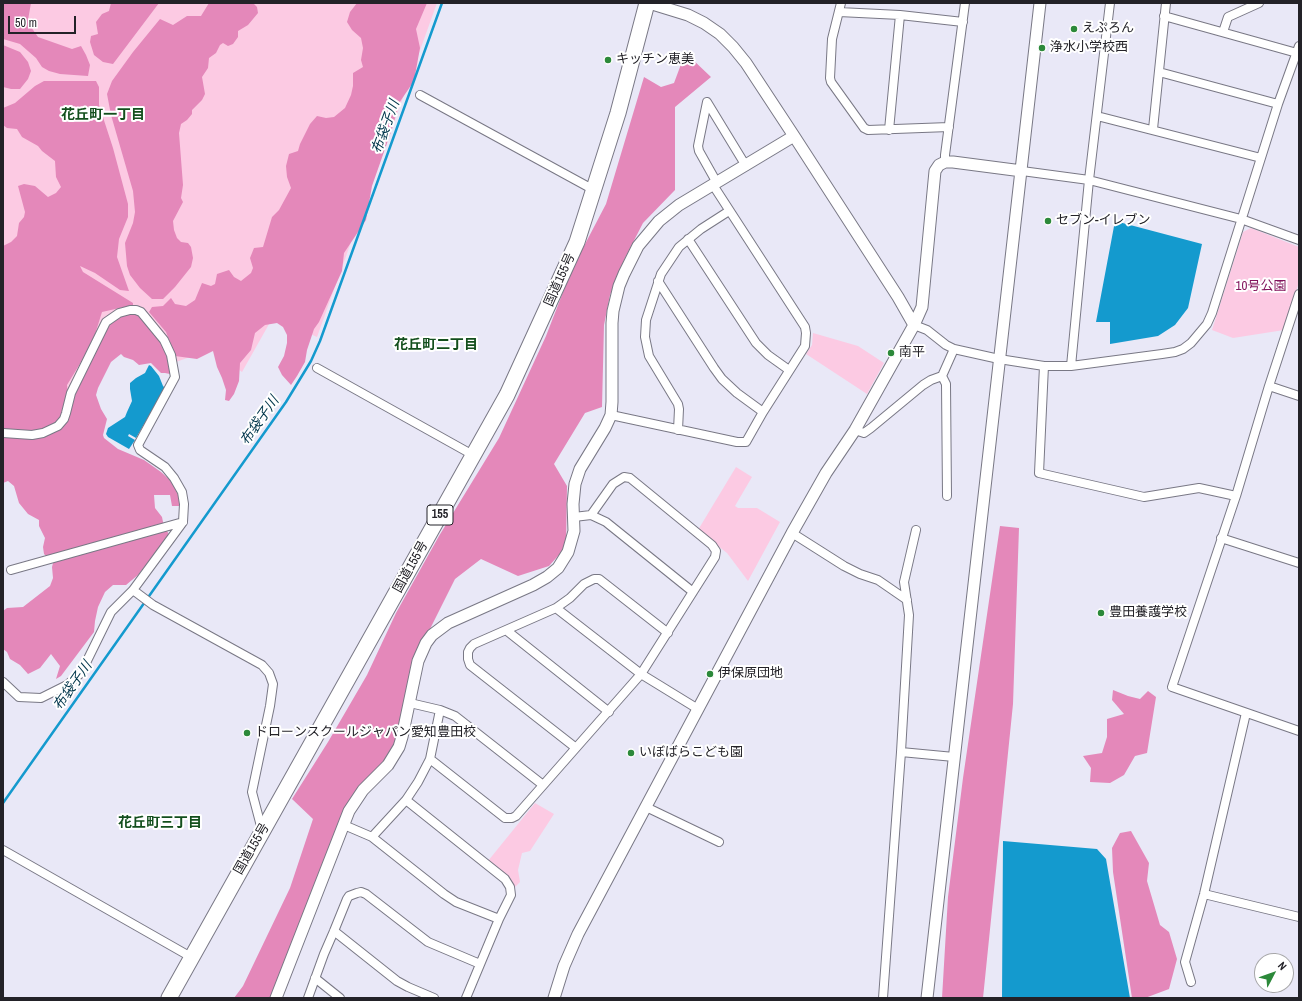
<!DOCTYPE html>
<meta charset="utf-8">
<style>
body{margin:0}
#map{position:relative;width:1302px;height:1001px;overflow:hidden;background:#e9e8f7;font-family:"Archivo Narrow",sans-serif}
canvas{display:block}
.frame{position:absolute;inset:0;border:4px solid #232228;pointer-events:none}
.north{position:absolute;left:1254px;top:953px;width:40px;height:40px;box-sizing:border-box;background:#fff;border:1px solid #a7a7a9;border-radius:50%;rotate:49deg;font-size:11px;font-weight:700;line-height:16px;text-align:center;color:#232228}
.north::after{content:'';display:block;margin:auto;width:14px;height:18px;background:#2c893a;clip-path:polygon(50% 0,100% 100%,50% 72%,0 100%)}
.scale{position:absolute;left:8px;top:16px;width:68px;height:18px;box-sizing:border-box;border:2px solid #232228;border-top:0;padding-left:5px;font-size:12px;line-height:14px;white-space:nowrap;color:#232228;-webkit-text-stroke:3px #fff;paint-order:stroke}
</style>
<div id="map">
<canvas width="1302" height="1001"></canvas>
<div class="frame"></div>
<div class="north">N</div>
<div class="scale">50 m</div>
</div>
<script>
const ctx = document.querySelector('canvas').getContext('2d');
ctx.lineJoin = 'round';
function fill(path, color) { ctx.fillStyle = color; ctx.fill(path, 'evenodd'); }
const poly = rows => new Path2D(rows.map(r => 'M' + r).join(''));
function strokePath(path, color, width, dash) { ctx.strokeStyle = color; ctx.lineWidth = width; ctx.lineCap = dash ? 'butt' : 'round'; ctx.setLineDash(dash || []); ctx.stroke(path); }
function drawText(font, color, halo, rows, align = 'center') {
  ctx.font = font + ' "Archivo Narrow","Noto Sans JP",sans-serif'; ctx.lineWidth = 4; ctx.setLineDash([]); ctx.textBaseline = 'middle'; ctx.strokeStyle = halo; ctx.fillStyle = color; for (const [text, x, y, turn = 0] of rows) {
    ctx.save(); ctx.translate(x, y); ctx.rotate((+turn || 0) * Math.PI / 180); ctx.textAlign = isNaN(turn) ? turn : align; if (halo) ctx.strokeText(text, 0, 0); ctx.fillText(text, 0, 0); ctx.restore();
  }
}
fill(poly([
 [3,3,437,3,317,337,273,317,242,372,212,349,176,362,167,339,156,324,140,307,131,307,113,314,69,391,3,430],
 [1251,228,1299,247,1299,282,1284,330,1233,338,1212,330,1243,232],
 [813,333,858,346,884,363,867,394,806,354,812,345],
 [736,467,752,477,735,506,738,508,757,508,780,522,748,581,727,553,698,530],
 [535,803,554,814,530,851,522,853,518,870,520,882,515,887,507,877,488,861]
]), '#fccae3');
fill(poly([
 [3,3,31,3,28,20,31,27,38,37,72,49,81,46,86,55,90,65,88,76,60,74,49,71,42,67,36,58,20,44,3,39],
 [111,3,159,3,113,64,103,62,94,55,90,42,91,36,98,34,96,22,102,14,109,11],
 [209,3,253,3,257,7,258,13,248,25,238,31,238,37,233,44,228,46,223,43,220,45,216,53,209,58,208,68,202,77,205,94,202,100,192,110,192,114,187,120,181,124,179,133,183,185,181,198,183,202,173,221,174,230,177,238,181,242,188,243,191,247,193,258,191,267,175,287,163,299,152,299,140,288,130,275,127,266,125,243,133,223,135,212,133,191,111,115,107,94,112,81,133,52,160,19,173,25,187,16,201,16],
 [357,3,427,3,416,29,420,48,414,81,399,103,392,129,372,186,366,220,344,253,342,271,319,322,314,329,307,350,305,362,297,376,291,385,282,375,278,367,284,356,287,343,287,335,283,327,277,323,265,325,255,333,251,350,240,363,239,381,234,394,229,401,225,400,226,390,222,378,217,367,213,351,197,359,175,356,166,332,149,312,152,307,163,306,171,298,175,304,186,306,195,300,202,283,211,286,215,284,217,274,229,270,234,277,241,281,251,273,253,268,250,258,254,248,263,247,272,217,279,210,291,188,287,177,286,166,289,154,298,151,300,144,310,124,317,116,326,118,334,117,345,108,351,95,353,86,353,73,363,67,361,60,363,48,361,38,352,30,347,22,350,12],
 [3,45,20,52,28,62,31,71,28,79,20,89,11,89,3,87],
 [691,58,711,77,675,107,675,190,643,223,624,260,610,295,604,325,602,407,585,413,554,464,567,486,566,547,549,566,518,576,481,559,455,579,425,639,399,734,388,760,352,798,273,992,270,998,234,998,243,986,290,888,313,819,292,799,328,742,367,675,396,613,439,536,499,438,546,336,572,269,606,204,644,77,661,87,674,83,683,59],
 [44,81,96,81,99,87,99,105,113,148,128,204,128,217,119,239,117,257,129,291,120,290,95,273,80,266,83,272,133,303,133,305,102,312,92,344,67,385,69,404,59,423,36,432,3,429,3,246,11,242,17,236,19,223,24,217,25,212,18,186,24,184,35,186,48,197,56,193,61,187,56,177,55,161,42,151,38,146,22,137,17,129,7,128,3,125,3,108,15,103,35,86],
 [134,313,140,314,162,342,166,352,170,374,165,373,161,373,151,363,139,365,133,360,124,357,121,354,111,362,98,388,96,395,101,409,107,419,103,435,104,438,118,449,144,460,161,472,172,482,178,495,181,506,172,506,170,495,154,495,155,508,162,517,163,522,169,535,138,575,126,585,113,585,105,592,98,607,95,621,94,632,61,676,56,679,60,666,51,654,40,668,28,674,20,665,10,659,7,652,3,649,3,611,7,608,23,607,50,586,53,578,52,567,53,563,44,554,43,547,45,538,39,526,39,520,28,514,19,503,14,486,8,481,3,483,3,436,58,429,100,342,111,323,120,317],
 [1000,526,1019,528,1013,704,983,998,942,998,948,897,963,778],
 [1113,690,1128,696,1140,699,1148,691,1156,697,1147,753,1135,756,1124,775,1110,783,1090,782,1091,768,1083,756,1102,753,1107,737,1107,719,1124,714,1112,700],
 [1131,831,1149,863,1147,881,1160,925,1169,932,1177,959,1169,989,1145,998,1132,998,1113,872,1112,848,1120,833]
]), '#e488ba');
fill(poly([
 [1115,221,1202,244,1188,308,1175,325,1158,336,1110,344,1110,322,1096,322],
 [149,365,151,366,159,376,163,386,165,388,136,438,129,434,128,436,135,440,129,449,108,437,106,434,108,428,125,417,127,412,132,401,130,389,130,383,136,378,145,373],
 [1003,841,1097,849,1106,859,1130,998,1002,998]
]), '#149ace');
strokePath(poly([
 [3,803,286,402,311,361,320,341,442,3]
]), '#149ace', 2.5);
const street = poly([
 [841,3,832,39,830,78,831,82,864,128,868,130,949,127],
 [839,12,900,15,963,22],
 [1164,16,1297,53],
 [1223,32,1228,17,1259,3],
 [1159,72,1278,104],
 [420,95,594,190],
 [1097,116,1261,158],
 [1153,129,1166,3],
 [889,130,900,15],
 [945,162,945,155,965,3],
 [1022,171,1089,180,1241,219,1299,240],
 [717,183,699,151,698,146,707,102,746,166],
 [688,239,756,343,768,355,789,370],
 [658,281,714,368,722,379,737,393,763,412],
 [1299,294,1269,386,1236,496,1172,687,1299,731],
 [914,325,927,330,946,345,954,349,999,359,1044,366,1071,366,1162,354,1175,352,1183,349,1191,343,1207,324,1212,313,1278,104,1299,46],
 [1044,366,1039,473,1144,497,1199,488,1236,496],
 [1071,366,1089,180,1110,3],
 [317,368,473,455],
 [942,376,946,384,947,496],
 [1269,386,1299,396],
 [611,415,737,442,746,442,763,412,805,346,806,333,805,327,713,185],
 [678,430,679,409,678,404,649,356,645,337,646,320,661,274,679,247,701,229,729,211],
 [855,430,864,433,871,428,923,385,931,380,942,376,954,349],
 [3,433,32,435,43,433,58,426,64,419,66,413,71,393,106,322,119,313,130,310,136,310,141,312,164,340,171,355,175,377,138,445,140,450,165,467,174,478,182,492,184,504,183,522,133,590,111,612,81,673,67,685,41,698,19,697,3,682],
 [591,515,606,522,693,592],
 [792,533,844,566,860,574,878,580,907,600],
 [1221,538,1299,563],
 [11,570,183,522],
 [133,590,153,605,262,665,269,673,273,684,270,706,252,792,262,830],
 [556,608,641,674,698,709],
 [506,630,609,712],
 [410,703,440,710,455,716,543,785],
 [576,748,470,665,468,659,468,652,470,648,474,644,556,608,570,598,584,584,594,579,599,579,668,633],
 [901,752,954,757],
 [430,759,505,818,512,818,516,816,641,674,715,557,716,551,712,545,630,478,624,477,613,484,591,515,574,517],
 [406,800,505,879,510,887,511,895,499,919,466,998],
 [646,807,719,842],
 [344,825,372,837,406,800,418,782,430,759,440,710],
 [372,837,444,894,456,902,499,919],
 [3,850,191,957],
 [1204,894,1299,917],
 [334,931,397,981,408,987,434,998],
 [315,978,340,998],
 [1191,982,1185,962,1204,894,1246,713],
 [308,998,324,954,334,931,347,899,349,896,357,893,361,892,366,894,428,942,480,964],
 [883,998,901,752,909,615,904,582,916,530]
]);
const secondary = poly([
 [649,3,688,15,704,23,720,34,733,47,746,63,794,136,898,297,914,325],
 [276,998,349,811,363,790,388,765,399,747,402,737,418,661,426,643,432,635,448,623,533,585,547,577,558,568,568,552,574,531,573,504,575,484,580,469,605,428,611,415,612,402,612,323,613,311,619,286,624,274,638,246,659,221,679,205,794,136],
 [554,998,564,966,578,934,698,709,792,533,826,473,855,430,914,325,922,307,935,171,939,165,945,162,953,162,1022,171],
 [927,998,1040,3]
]);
const highway = poly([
 [169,998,507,395,577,242,618,113,647,3]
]);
strokePath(street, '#797885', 10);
strokePath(secondary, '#797885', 13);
strokePath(highway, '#797885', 17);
strokePath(street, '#fff', 8);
strokePath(secondary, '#fff', 11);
strokePath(highway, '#fff', 15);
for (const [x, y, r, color] of [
 [1074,29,4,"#2c893a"],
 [1042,48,4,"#2c893a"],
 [608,60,4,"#2c893a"],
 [1048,221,4,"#2c893a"],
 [891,353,4,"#2c893a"],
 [1101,613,4,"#2c893a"],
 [710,674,4,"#2c893a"],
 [247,733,4,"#2c893a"],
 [631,753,4,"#2c893a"]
]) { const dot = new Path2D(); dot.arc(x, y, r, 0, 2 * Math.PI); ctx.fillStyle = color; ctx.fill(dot); strokePath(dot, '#fff', 1.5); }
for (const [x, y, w] of [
 [440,515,26]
]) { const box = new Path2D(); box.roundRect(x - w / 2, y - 10, w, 20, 3); ctx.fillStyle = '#fff'; ctx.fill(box); strokePath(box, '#232228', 1); }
drawText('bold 12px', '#232228', null, [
 ["155",440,515]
]);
drawText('13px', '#232228', '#fff', [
 ["えぷろん",1082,29],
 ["浄水小学校西",1050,48],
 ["キッチン恵美",616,60],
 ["セブン-イレブン",1056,221],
 ["南平",899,353],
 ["豊田養護学校",1109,613],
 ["伊保原団地",718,674],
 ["ドローンスクールジャパン愛知豊田校",255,733],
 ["いぼばらこども園",639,753]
], 'left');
drawText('13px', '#232228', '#fff', [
 ["国道155号",560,280,-66],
 ["国道155号",411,567,-61],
 ["国道155号",252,849,-60]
]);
drawText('13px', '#82145c', '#fff', [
 ["10号公園",1261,287]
]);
drawText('bold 14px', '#134f1d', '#fff', [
 ["花丘町一丁目",103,115],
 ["花丘町二丁目",436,345],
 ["花丘町三丁目",160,823]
]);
drawText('italic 14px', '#01364b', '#fff', [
 ["布袋子川",386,127,-70],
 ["布袋子川",260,421,-55],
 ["布袋子川",73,686,-55]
]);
</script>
